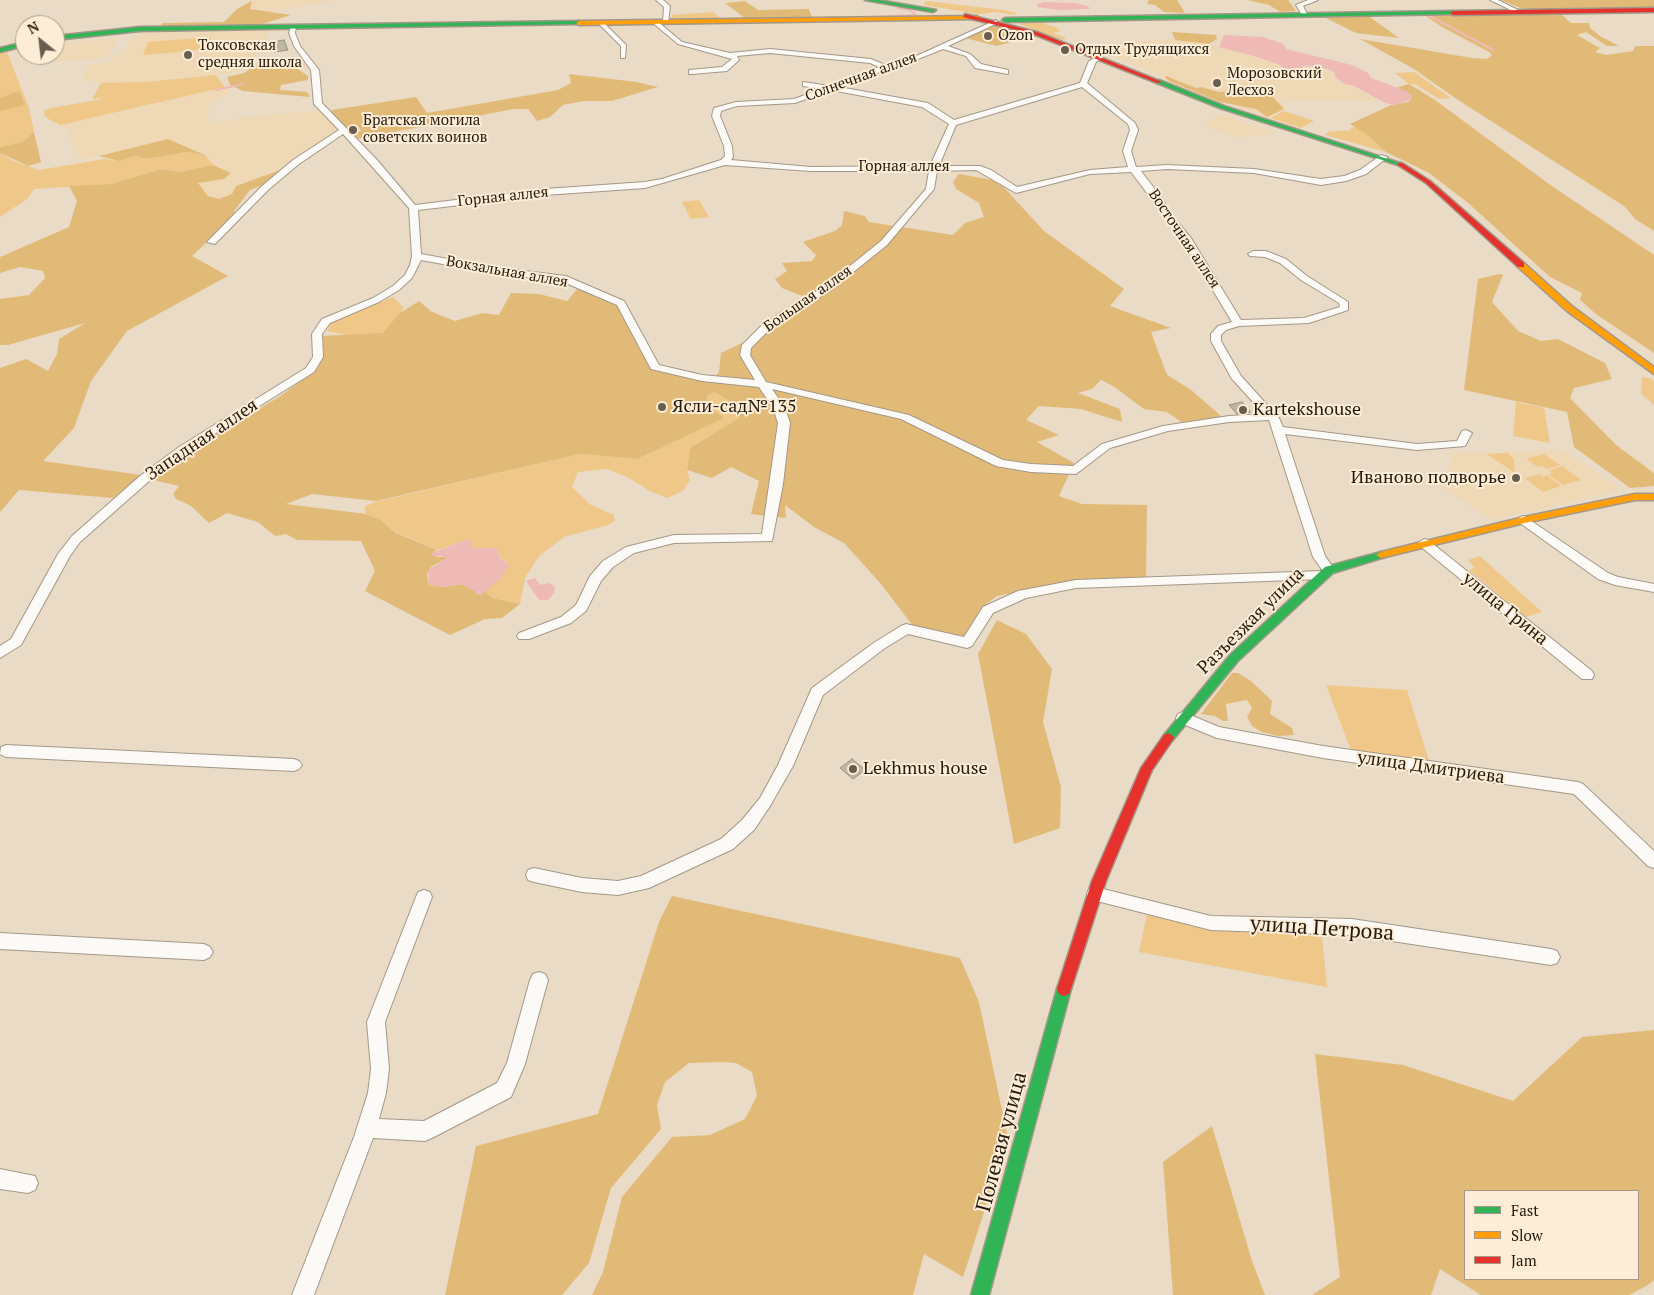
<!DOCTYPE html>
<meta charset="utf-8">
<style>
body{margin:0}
#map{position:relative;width:1654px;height:1295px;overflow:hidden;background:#e9dbc6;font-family:"PT Serif",serif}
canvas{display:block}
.legend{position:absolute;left:1464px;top:1190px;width:175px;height:90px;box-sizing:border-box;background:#fdedd6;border:1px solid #a69985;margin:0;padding:6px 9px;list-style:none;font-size:15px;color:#241a0c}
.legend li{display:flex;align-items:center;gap:10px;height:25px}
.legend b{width:25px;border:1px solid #a69985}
.north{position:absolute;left:15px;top:15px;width:50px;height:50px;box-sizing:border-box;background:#fdedd6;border:1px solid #a69985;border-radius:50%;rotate:331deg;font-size:14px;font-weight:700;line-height:20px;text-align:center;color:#241a0c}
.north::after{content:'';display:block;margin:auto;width:18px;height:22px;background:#695e4d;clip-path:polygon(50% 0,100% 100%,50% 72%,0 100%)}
</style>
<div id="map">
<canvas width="1654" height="1295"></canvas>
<ul class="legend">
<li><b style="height:6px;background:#30b455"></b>Fast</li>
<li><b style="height:6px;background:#ff9f0a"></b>Slow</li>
<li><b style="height:6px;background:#e5322d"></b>Jam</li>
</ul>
<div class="north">N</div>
</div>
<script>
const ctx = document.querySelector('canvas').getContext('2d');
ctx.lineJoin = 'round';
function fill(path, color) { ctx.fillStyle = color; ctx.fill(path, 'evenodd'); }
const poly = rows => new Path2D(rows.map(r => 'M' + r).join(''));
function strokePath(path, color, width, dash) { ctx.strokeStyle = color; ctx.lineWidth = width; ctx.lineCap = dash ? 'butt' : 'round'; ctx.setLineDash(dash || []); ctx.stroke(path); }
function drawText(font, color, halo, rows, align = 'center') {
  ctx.font = font + ' "PT Serif",serif'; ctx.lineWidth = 4; ctx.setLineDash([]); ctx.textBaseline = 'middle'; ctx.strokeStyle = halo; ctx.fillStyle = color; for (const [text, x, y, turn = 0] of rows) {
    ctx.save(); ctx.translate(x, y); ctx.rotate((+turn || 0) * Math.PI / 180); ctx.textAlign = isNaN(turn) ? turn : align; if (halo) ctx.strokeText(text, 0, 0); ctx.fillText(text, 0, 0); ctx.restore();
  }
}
fill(poly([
 [253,0,336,0,269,12,250,9],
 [269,31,256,59,241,72,146,82,97,83,81,79,89,64,107,63,122,52,138,33],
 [119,38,106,58,34,63,25,58,21,51,25,50,25,55,55,55,55,44],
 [1171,39,1209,44,1241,53,1279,65,1284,70,1292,72,1298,71,1305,66,1324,69,1333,72,1335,78,1343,84,1354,87,1379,101,1281,101,1286,109,1268,119,1100,51,1117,43],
 [225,87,230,92,213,103,207,111,211,123,259,115,320,111,339,130,283,169,236,186,232,194,219,199,208,196,197,183,224,179,231,173,213,165,205,154,168,139,82,160,75,154,69,131,60,125],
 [1225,114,1236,120,1278,133,1238,138,1212,129,1203,122],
 [1563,450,1615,485,1619,490,1492,520,1443,489,1452,453]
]), '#efd8b6');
fill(poly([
 [926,1,1003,10,1017,13,1014,15,996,12,980,14,923,5],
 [713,12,720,18,744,17,746,19,671,19,672,15],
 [1033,20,1055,27,1061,31,1053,33,1066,38,1063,40,1019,24],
 [211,37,208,49,143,55,148,42],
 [7,52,29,108,34,132,22,142,0,147,0,53],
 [1414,72,1451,98,1439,99,1415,84,1409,84,1395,73],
 [216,75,225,87,60,125,45,117,44,111,51,108,102,99,101,98,92,99,101,83,146,82],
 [1284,111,1314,121,1301,128,1271,118],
 [1355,127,1366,134,1386,152,1325,135,1328,132,1351,130,1350,128],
 [186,152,205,155,213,165,180,172,162,169,111,184,34,189,27,199,0,217,0,153,13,161,39,170,105,159,119,161,134,156,147,159],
 [699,200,709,217,691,219,682,202],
 [393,297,403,307,401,315,383,334,357,337,327,331,331,323],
 [1642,377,1649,378,1654,381,1654,405,1641,394],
 [714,392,737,405,739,418,690,448,687,470,690,480,683,491,667,498,648,490,629,478,607,469,578,472,572,487,591,505,614,515,615,521,608,525,564,537,539,556,525,578,520,604,493,598,484,591,499,580,506,569,505,561,499,556,471,548,472,544,466,540,438,550,396,532,381,520,366,514,364,507,375,502,580,454,639,459,723,418,708,406,707,396],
 [1516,402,1544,408,1550,443,1513,436],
 [1508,453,1514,459,1515,473,1487,454],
 [1544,454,1560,465,1547,469,1542,466,1538,467,1526,459],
 [1562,466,1581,480,1563,485,1549,475,1552,473,1548,471],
 [1539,474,1543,477,1547,475,1561,486,1543,492,1525,478],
 [1480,556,1542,612,1526,617,1469,570,1475,568,1468,560],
 [1326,685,1407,690,1430,764,1352,753],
 [1147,913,1196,925,1322,937,1327,987,1139,952]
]), '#efc788');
fill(poly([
 [1149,0,1177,0,1185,13,1164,12,1155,5,1147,4],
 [1247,0,1288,0,1296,11,1280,12,1269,5],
 [1500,0,1654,0,1654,8,1539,10,1521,8],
 [252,1,250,9,291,15,262,24,160,26,163,23,224,22,237,9],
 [745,1,758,10,809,9,812,18,746,19,725,3],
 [1544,13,1573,14,1562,15,1571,23,1589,23,1590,28,1600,36,1619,46,1607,46,1586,32,1577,35,1600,48,1595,52,1606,55,1633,51,1635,46,1654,46,1654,231,1635,219,1624,206,1455,98,1414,69,1360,39,1472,58,1487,59,1492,55,1489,52,1444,28,1424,15,1537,15],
 [1320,15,1367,15,1399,38,1356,33],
 [993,25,1008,28,1032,36,997,46,965,38],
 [1172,32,1216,35,1217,39,1209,44,1175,40],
 [300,59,305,66,298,69,308,76,308,80,281,85,280,90,307,92,310,97,243,91,230,85,227,77,244,73,261,62,275,60,276,64],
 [569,74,637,82,658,87,612,101,584,101,563,105,550,117,537,121,528,109,514,109,356,139,350,133,361,131,357,125,344,127,333,117,332,110,416,97,427,113,558,90,571,83],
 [1166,76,1196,88,1201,87,1219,92,1236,90,1272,96,1284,109,1267,117,1256,109,1220,102,1171,82,1165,78],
 [1409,84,1435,100,1549,184,1654,255,1654,353,1596,314,1580,300,1582,293,1550,277,1467,202,1429,173,1386,152,1366,134,1350,124,1391,105,1408,102,1412,99,1406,91,1395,88],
 [19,91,25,105,0,111,0,98],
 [34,132,41,162,28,166,0,153,0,147,22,142],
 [168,139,205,155,186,152,147,159,134,156,119,161,99,156],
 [213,165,231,173,224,179,198,183,208,196,219,199,232,194,236,186,283,169,267,183,250,190,234,211,236,215,192,256,228,276,127,331,91,381,74,428,43,461,141,475,113,498,19,490,0,512,0,368,26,359,48,371,57,354,59,339,85,323,8,345,0,345,0,299,29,295,45,278,43,271,20,267,0,273,0,257,69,227,77,201,69,186,111,184,162,169,180,172],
 [959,174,998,181,1044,231,1124,289,1110,306,1171,328,1151,332,1167,375,1190,389,1221,416,1184,424,1167,412,1144,409,1113,386,1101,380,1092,389,1078,393,1120,409,1122,422,1081,409,1039,406,1026,420,1059,435,1037,442,1074,463,1059,496,1082,504,1147,505,1146,577,1075,581,997,596,981,608,963,639,913,626,881,584,844,543,814,527,785,505,786,518,751,514,759,481,731,467,712,478,687,470,690,448,739,418,737,405,714,392,707,396,708,406,724,418,638,459,580,454,376,501,312,494,286,504,366,514,381,520,396,533,437,550,434,552,437,557,445,557,446,559,432,566,427,574,429,585,444,587,461,584,475,590,476,593,481,595,484,591,493,598,520,604,502,618,485,619,450,635,365,591,375,571,361,541,297,540,286,534,275,536,258,522,227,513,209,523,191,506,176,499,173,494,179,486,149,479,185,452,279,397,316,370,324,355,321,336,383,333,399,314,419,301,432,312,455,321,482,313,499,315,511,293,539,294,567,301,578,288,620,306,651,369,712,381,719,372,721,353,744,342,779,312,805,297,782,288,775,279,787,271,782,263,812,261,816,255,803,242,835,231,842,225,844,211,865,216,869,222,953,235,965,223,984,217,979,203,956,189,953,182],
 [1499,274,1503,275,1492,302,1518,331,1541,341,1558,339,1605,363,1612,379,1574,388,1570,398,1616,445,1654,473,1654,486,1630,488,1574,447,1567,412,1464,390,1478,279],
 [997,620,1026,634,1052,669,1043,722,1061,787,1060,828,1014,844,978,654],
 [1232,673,1238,673,1251,681,1272,701,1270,714,1292,728,1294,735,1278,736,1262,732,1252,726,1247,717,1252,708,1247,700,1226,704,1228,721,1223,721,1215,716,1201,714],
 [672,896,960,958,979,1002,1008,1138,963,1277,924,1254,913,1295,592,1295,603,1272,622,1197,672,1137,710,1135,745,1119,757,1096,752,1072,736,1063,722,1062,689,1063,665,1082,657,1105,661,1129,611,1188,589,1263,562,1295,445,1295,476,1146,598,1114,659,922],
 [1654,1030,1654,1280,1648,1285,1629,1295,1481,1295,1440,1269,1431,1295,1312,1295,1340,1277,1315,1054,1403,1065,1513,1101,1582,1037],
 [1465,1191,1638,1191,1638,1279,1465,1279],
 [1212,1126,1252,1261,1265,1295,1173,1295,1163,1162]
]), '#e2ba77');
fill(poly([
 [1044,2,1075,3,1088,6,1090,9,1059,10,1037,7,1038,4],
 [1224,35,1264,37,1283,44,1286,49,1352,65,1368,73,1371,78,1406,91,1412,96,1412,99,1395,105,1385,103,1354,86,1344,84,1336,78,1334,72,1324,68,1304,66,1298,71,1285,70,1280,65,1257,57,1219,47],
 [466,540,472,542,471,548,496,548,500,558,509,565,499,580,481,595,461,584,444,587,429,585,428,570,446,559,443,556,432,556,432,553],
 [535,578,540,585,549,583,555,587,554,593,548,600,539,600,526,581]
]), '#efbab5');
strokePath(poly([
 [1428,15,1493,50],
 [828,17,857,17],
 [871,17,916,15,910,10,898,8],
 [216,90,244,84]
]), '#efbab5', 2);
const building = poly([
 [284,40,288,50,274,52,271,42,284,40],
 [1242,402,1251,412,1237,414,1229,405,1242,402],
 [852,759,865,770,853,779,840,768,852,759]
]);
fill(building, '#bfb7a6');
strokePath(building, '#9a9281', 1);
const street = poly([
 [656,0,663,0,670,6,668,23,663,22,664,7,656,0],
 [1308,0,1318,0,1303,6,1307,14,1302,15,1296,5,1308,0],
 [1490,0,1498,0,1522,12,1517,13,1490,0],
 [996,20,998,23,948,46,970,54,981,64,1008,70,1008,74,975,68,966,56,943,49,918,59,888,69,839,87,928,103,954,120,1080,83,1089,61,1098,56,1102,58,1096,62,1087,83,1135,123,1138,130,1131,151,1136,167,1167,165,1254,169,1321,179,1344,176,1360,170,1381,155,1388,157,1366,174,1346,181,1321,185,1254,173,1167,169,1141,171,1163,200,1169,212,1191,238,1241,320,1304,318,1340,307,1339,303,1301,280,1280,263,1265,257,1250,256,1248,254,1253,251,1266,251,1286,259,1307,276,1348,302,1348,310,1309,323,1239,326,1226,330,1221,335,1221,341,1241,376,1279,418,1283,427,1417,444,1457,441,1462,431,1466,430,1472,433,1465,446,1417,450,1285,434,1325,556,1335,570,1334,573,1327,574,1326,578,1321,579,1076,588,1026,598,993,613,972,646,967,648,908,634,885,648,823,695,793,766,770,806,754,830,733,849,649,888,618,895,582,892,534,882,528,880,526,875,528,870,534,868,582,878,618,881,641,876,721,839,742,820,760,798,778,765,812,688,875,642,901,626,906,624,964,637,983,607,1018,591,1076,580,1323,571,1313,557,1269,420,1229,422,1168,431,1110,448,1076,474,1031,472,996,466,901,419,772,389,785,408,790,423,783,484,772,541,674,543,634,553,613,567,601,581,586,611,571,623,529,639,519,639,517,636,519,633,561,617,576,605,590,576,603,561,626,547,674,535,762,534,778,423,773,408,759,387,702,381,651,369,617,305,561,281,492,273,421,260,412,278,399,290,379,302,330,323,322,334,323,357,314,372,187,451,148,482,80,542,70,556,21,645,0,658,0,646,11,639,58,554,72,536,140,476,179,447,306,368,313,357,312,334,322,319,373,298,393,286,405,275,410,265,412,256,409,208,343,134,299,164,268,190,215,244,207,242,262,186,293,160,339,130,314,104,311,70,294,46,289,33,291,26,296,27,295,33,300,46,319,70,322,103,378,161,415,205,545,189,645,182,662,179,721,160,725,156,724,146,712,116,714,108,736,102,794,99,822,89,803,86,803,82,830,86,879,67,870,63,770,53,737,56,739,60,727,71,692,74,689,74,689,70,722,67,732,59,678,44,653,23,653,21,657,21,682,42,730,53,770,49,871,59,885,65,914,57,996,20],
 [1082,87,1128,124,1130,130,1123,151,1128,167,1090,170,1017,187,991,170,980,166,939,166,956,125,1082,87],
 [831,90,922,107,949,124,930,166,811,167,731,160,733,157,732,146,720,116,721,111,737,106,795,103,831,90],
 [725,165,811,171,929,171,926,189,881,241,825,286,762,325,742,345,740,355,755,380,702,375,659,365,624,301,566,276,492,267,421,254,418,210,545,195,645,188,725,165],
 [976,170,1016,193,1090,174,1131,172,1182,239,1232,322,1218,326,1211,334,1211,341,1232,379,1264,414,1229,416,1163,426,1102,444,1073,466,1031,464,1003,460,909,415,766,382,750,355,751,348,770,329,831,290,887,245,934,189,937,171,976,170],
 [599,22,603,22,626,45,625,58,621,58,621,46,599,24,599,22],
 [1524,516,1608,573,1618,577,1654,584,1654,592,1615,585,1598,579,1520,523,1518,520,1520,517,1524,516],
 [1424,539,1428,540,1592,671,1594,675,1592,679,1582,679,1420,546,1418,543,1424,539],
 [1183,712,1219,727,1323,746,1578,782,1583,784,1654,851,1654,868,1648,866,1574,794,1323,758,1217,738,1178,722,1176,718,1178,714,1183,712],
 [6,745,294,759,299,761,302,765,299,769,294,771,6,757,0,754,1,747,6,745],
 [1095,887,1211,916,1352,919,1551,949,1557,951,1560,957,1557,963,1551,965,1352,935,1211,930,1089,899,1087,894,1089,889,1095,887],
 [424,890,430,892,432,897,385,1022,389,1069,386,1093,379,1119,424,1121,497,1083,507,1063,530,980,533,974,539,972,545,974,548,980,525,1064,511,1097,432,1138,425,1141,373,1138,314,1295,292,1295,354,1137,368,1093,371,1069,367,1022,416,897,418,892,424,890],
 [0,933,204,944,210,947,213,952,210,957,204,960,0,949,0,933],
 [0,1169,35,1176,38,1183,35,1190,28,1193,0,1189,0,1169]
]);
const fast = poly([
 [865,0,878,0,936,10,933,12,865,0],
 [1453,11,1455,14,1005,22,1002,20,1005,18,1453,11],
 [579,21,581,24,140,31,55,40,55,36,140,27,579,21],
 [25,42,25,46,0,52,0,48,25,42],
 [1159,80,1224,106,1403,164,1398,165,1220,108,1157,83,1157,81,1159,80],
 [1381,552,1386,555,1385,557,1333,573,1238,661,1172,741,1164,741,1162,738,1164,735,1230,655,1325,567,1381,552],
 [1064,982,1069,984,1071,989,989,1295,971,1295,1057,989,1059,984,1064,982]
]);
const slow = poly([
 [977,16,979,19,579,25,576,23,579,21,977,16],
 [1518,263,1524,263,1573,307,1654,367,1654,374,1567,311,1518,267,1518,263],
 [1635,494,1654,494,1654,500,1635,500,1524,523,1381,558,1376,555,1381,552,1524,517,1635,494]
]);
const jam = poly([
 [1654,8,1654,12,1453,15,1450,13,1453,11,1654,8],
 [965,14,1037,32,1162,82,1157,83,1033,34,963,17,965,14],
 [1398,163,1402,163,1430,181,1524,263,1524,267,1518,267,1426,183,1398,165,1398,163],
 [1168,733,1172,735,1174,738,1152,770,1106,881,1071,989,1069,994,1064,996,1059,994,1057,989,1092,881,1141,768,1164,735,1168,733]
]);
strokePath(street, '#a39888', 2);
strokePath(fast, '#a39888', 3);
strokePath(slow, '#a39888', 3);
strokePath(jam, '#a39888', 3);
fill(street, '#fcfaf6');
fill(fast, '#30b455');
fill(slow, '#ff9f0a');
fill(jam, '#e5322d');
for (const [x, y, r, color] of [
 [988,36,5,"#695e4d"],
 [1065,50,5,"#695e4d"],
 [188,55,5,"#695e4d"],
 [1217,83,5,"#695e4d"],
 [353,130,5,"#695e4d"],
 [662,407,5,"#695e4d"],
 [1243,410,5,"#695e4d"],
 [1516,478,5,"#695e4d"],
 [853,769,5,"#695e4d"]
]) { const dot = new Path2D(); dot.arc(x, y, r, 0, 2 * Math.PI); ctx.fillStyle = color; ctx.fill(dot); strokePath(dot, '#fdedd6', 2); }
drawText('15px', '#241a0c', '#fdedd6', [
 ["Ozon",998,36],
 ["Токсовская",198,46],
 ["средняя школа",198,63],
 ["Отдых Трудящихся",1075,50],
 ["Морозовский",1227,74],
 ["Лесхоз",1227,91],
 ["Братская могила",363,121],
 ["советских воинов",363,138]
], 'left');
drawText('15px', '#241a0c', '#fdedd6', [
 ["Солнечная аллея",861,77,-20],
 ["Горная аллея",904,167],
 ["Горная аллея",503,197,-6],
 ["Восточная аллея",1184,239,56],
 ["Вокзальная аллея",507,272,10],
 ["Большая аллея",808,299,-35]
]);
drawText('18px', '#241a0c', '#fdedd6', [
 ["Ясли-сад№135",672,407],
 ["Kartekshouse",1253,410],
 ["Иваново подворье",1506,478,"right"],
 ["Lekhmus house",863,769]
], 'left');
drawText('18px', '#241a0c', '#fdedd6', [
 ["Западная аллея",202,440,-34],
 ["улица Грина",1505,609,39],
 ["Разъезжая улица",1251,621,-45],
 ["улица Дмитриева",1431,768,8]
]);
drawText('21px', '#241a0c', '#fdedd6', [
 ["улица Петрова",1322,929,4],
 ["Полевая улица",1002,1142,-75]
]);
</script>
